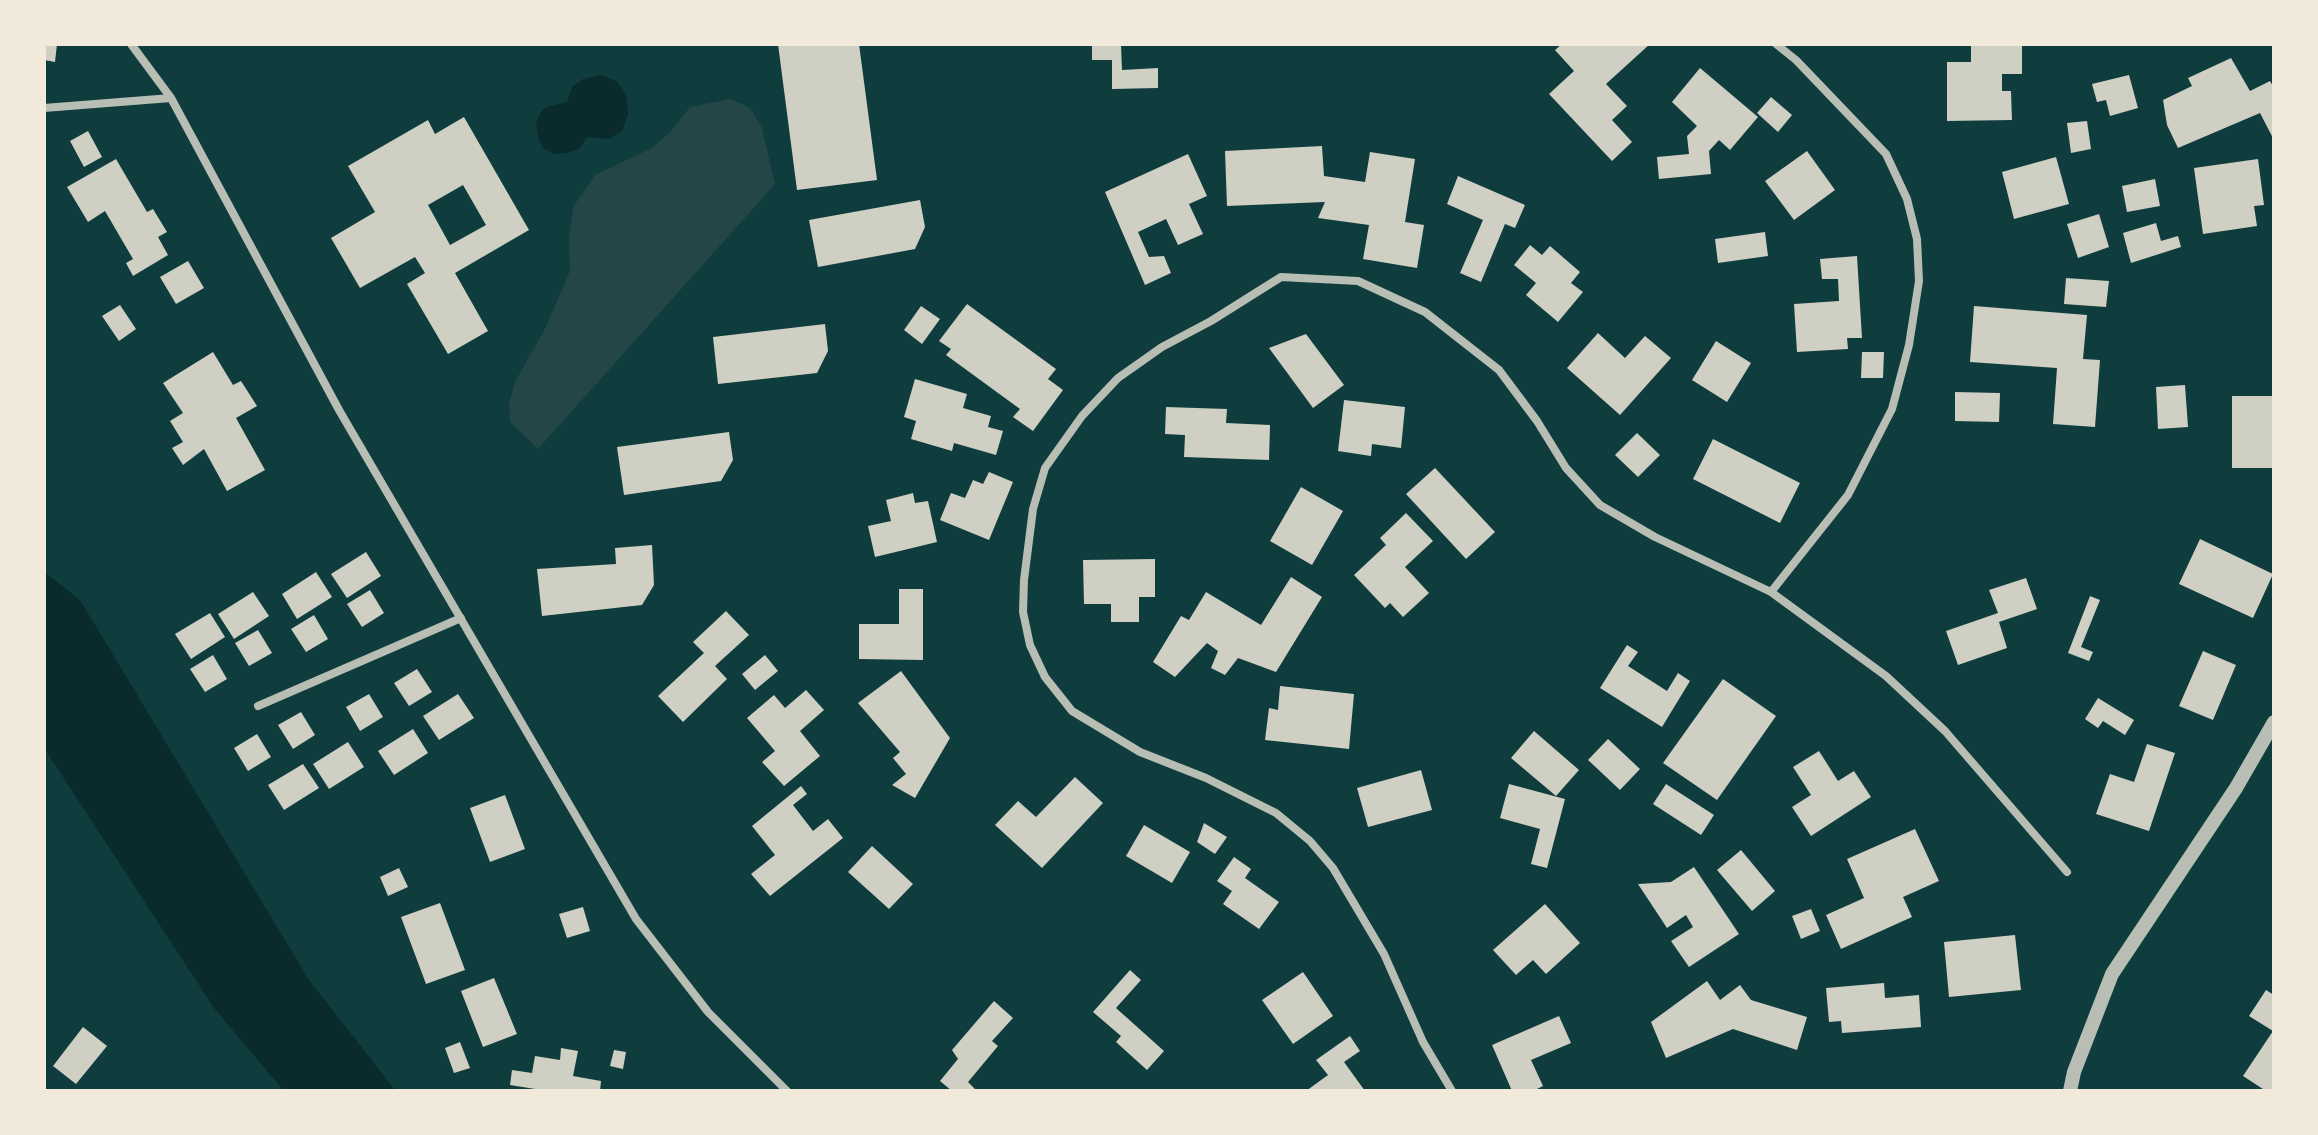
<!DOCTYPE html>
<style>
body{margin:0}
#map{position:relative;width:2318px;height:1135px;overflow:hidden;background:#0f3d3e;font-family:"Crimson Pro",serif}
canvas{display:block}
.frame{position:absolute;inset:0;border:46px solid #f1e9da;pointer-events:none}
</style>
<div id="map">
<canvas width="2318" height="1135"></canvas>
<div class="frame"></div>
</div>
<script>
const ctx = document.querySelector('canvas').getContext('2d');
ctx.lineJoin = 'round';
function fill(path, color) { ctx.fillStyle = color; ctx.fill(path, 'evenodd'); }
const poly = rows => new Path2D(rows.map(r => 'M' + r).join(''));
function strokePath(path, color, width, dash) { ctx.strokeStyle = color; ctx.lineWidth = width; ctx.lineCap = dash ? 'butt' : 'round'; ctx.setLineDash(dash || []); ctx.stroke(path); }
fill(poly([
 [731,99,750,108,762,128,775,184,538,449,510,422,509,403,516,380,544,331,570,271,569,236,573,207,595,175,652,148,671,131,690,107]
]), '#244646');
fill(poly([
 [600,75,617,81,626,95,628,114,622,131,609,139,587,137,579,149,566,153,555,154,543,148,538,137,536,124,539,115,546,107,567,102,572,87,583,79],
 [44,572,80,600,309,980,396,1091,284,1091,214,1008,44,748]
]), '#0a2a2b');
fill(poly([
 [44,44,57,44,55,62,44,60],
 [778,44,859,44,877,180,797,190],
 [1092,44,1121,44,1122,70,1158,68,1158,88,1112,89,1112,60,1092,60],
 [1562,44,1650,44,1606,84,1627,106,1612,120,1632,142,1612,161,1549,94,1574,71,1555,50],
 [1971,44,2022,44,2022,74,2002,74,2002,91,2011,91,2012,120,1947,121,1947,62,1971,62],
 [2231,58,2250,91,2270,81,2274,88,2274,140,2260,113,2178,148,2167,125,2163,100,2192,86,2188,78],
 [1700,68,1758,117,1730,150,1719,140,1709,151,1711,174,1659,179,1657,157,1689,154,1687,136,1697,126,1672,102],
 [2129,75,2138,108,2110,116,2106,100,2097,102,2092,84],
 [1771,97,1792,115,1778,132,1757,113],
 [464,117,529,230,455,273,488,331,448,354,407,284,425,273,415,257,360,288,331,238,375,212,348,166,428,120,435,134],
 [463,185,486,225,450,245,428,205],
 [2087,121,2091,149,2071,153,2067,123],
 [88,131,102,157,84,167,70,141],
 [1322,146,1324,176,1365,182,1370,152,1415,159,1405,222,1424,225,1417,268,1363,259,1369,225,1318,218,1325,202,1227,206,1225,151],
 [1807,151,1835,190,1794,220,1765,181],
 [1188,154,1207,196,1189,204,1203,234,1178,245,1166,219,1138,232,1149,257,1164,256,1171,273,1145,285,1105,192],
 [2056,157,2069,204,2014,219,2002,172],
 [116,159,147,212,153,209,167,232,158,237,168,255,133,276,126,263,133,259,105,211,88,222,67,187],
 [2258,159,2264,205,2254,206,2257,226,2203,234,2194,168],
 [1458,176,1525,205,1515,228,1505,224,1481,282,1460,273,1483,220,1447,204],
 [2155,179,2160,206,2127,212,2122,186],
 [920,200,925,227,915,249,818,267,809,220],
 [2099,214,2109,247,2078,258,2067,224],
 [2156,223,2161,241,2178,236,2181,247,2131,263,2123,233],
 [1765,232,1768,256,1718,263,1715,239],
 [1530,245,1542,255,1550,246,1580,272,1571,283,1583,292,1558,322,1526,295,1536,283,1514,265],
 [1857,256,1862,338,1847,338,1848,349,1797,352,1794,304,1839,301,1838,279,1822,279,1820,259],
 [188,261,204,288,176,304,160,277],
 [2066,278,2109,281,2106,307,2064,304],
 [967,304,1056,369,1048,379,1063,390,1033,431,1013,417,1020,409,946,355,951,349,939,341],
 [120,305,136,329,119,341,102,316],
 [921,306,940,319,922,344,904,330],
 [1974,306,2087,315,2083,359,2100,360,2095,427,2053,424,2057,368,1970,362],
 [825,324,828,351,817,373,718,384,713,337],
 [1598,333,1625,358,1645,336,1671,358,1620,415,1567,368],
 [1306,334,1344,385,1313,408,1269,348],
 [1716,341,1751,363,1727,402,1692,380],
 [213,352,233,385,241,381,257,406,236,418,265,470,227,491,204,449,183,465,172,448,183,442,170,421,183,413,163,383],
 [1862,352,1884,352,1883,378,1861,378],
 [915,379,967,394,963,408,991,416,988,427,1003,431,996,455,954,443,952,451,911,439,916,421,904,417],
 [2185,385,2188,427,2158,429,2156,387],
 [1955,392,2000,393,1999,422,1955,421],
 [2232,396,2274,396,2274,468,2232,468],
 [1344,400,1405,407,1401,448,1372,444,1371,456,1338,451],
 [1166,407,1227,409,1226,423,1270,425,1269,460,1184,457,1185,435,1165,434],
 [729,432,733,460,721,481,624,495,617,447],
 [1637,433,1660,455,1638,477,1615,455],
 [1713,439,1800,483,1780,523,1693,479],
 [1435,468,1495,532,1466,559,1406,494],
 [989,472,1013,482,989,540,940,520,951,493,965,498,973,480,983,484],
 [1301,487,1343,511,1312,565,1270,541],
 [913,493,915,503,928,501,937,542,875,557,868,526,891,521,886,500],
 [1406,513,1433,541,1405,567,1429,593,1403,617,1390,603,1385,608,1354,575,1386,545,1380,538],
 [2200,539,2273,574,2253,618,2179,584],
 [652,545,654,585,642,605,542,616,537,569,616,564,615,548],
 [366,552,381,576,347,598,331,574],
 [1155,559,1155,597,1139,597,1139,622,1111,622,1111,604,1084,604,1083,560],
 [316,572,332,597,297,619,282,594],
 [1291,577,1322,597,1276,672,1238,658,1225,675,1211,668,1218,651,1207,643,1175,677,1153,662,1181,616,1189,620,1206,592,1261,625],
 [2026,578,2037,609,1999,622,2007,648,1958,665,1946,631,1998,613,1989,590],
 [899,589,923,589,923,660,859,659,859,624,899,624],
 [370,590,384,613,362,627,347,604],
 [253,592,269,616,234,639,218,614],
 [2090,596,2100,600,2081,647,2093,652,2089,661,2068,653],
 [726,611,749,635,715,666,727,679,683,722,658,696,704,653,693,642],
 [210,613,225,637,191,659,175,634],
 [314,615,328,639,306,652,291,629],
 [258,630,272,653,249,666,235,643],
 [1627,645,1638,652,1628,666,1667,691,1678,673,1690,681,1662,727,1600,688],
 [2203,651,2236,665,2213,720,2179,706],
 [213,655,227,679,205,692,190,669],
 [765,655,778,671,755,690,742,674],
 [417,669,432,692,409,706,394,683],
 [901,671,950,738,915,798,892,785,906,774,893,758,900,752,858,703],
 [1723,679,1776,716,1717,800,1663,763],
 [1280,686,1354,694,1349,749,1265,740,1269,708,1278,710],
 [806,690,824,710,800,731,820,756,784,786,762,762,775,751,747,718,774,695,785,708],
 [369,694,383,717,360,731,346,707],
 [458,694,474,718,439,740,423,716],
 [2098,698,2134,720,2125,735,2103,721,2098,728,2085,719],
 [301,712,315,735,293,749,278,725],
 [413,729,428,753,394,775,378,751],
 [1534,731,1579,770,1556,796,1511,758],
 [257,734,271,757,248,771,234,748],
 [1608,739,1640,769,1620,790,1588,760],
 [348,742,364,767,329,789,313,764],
 [2147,744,2175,753,2149,831,2096,814,2110,774,2134,782],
 [1819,751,1838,781,1854,771,1871,797,1811,836,1792,807,1811,795,1793,767],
 [303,764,319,788,284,810,268,785],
 [1421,770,1432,810,1368,827,1357,788],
 [1075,777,1103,803,1042,868,995,825,1018,801,1036,817],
 [1509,784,1565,799,1547,868,1531,864,1540,829,1500,818],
 [1666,784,1714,815,1701,835,1653,804],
 [801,786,807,794,793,805,813,831,828,819,843,838,770,896,751,874,775,855,752,826],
 [505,795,525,849,490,862,470,808],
 [1204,823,1227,837,1215,854,1197,842],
 [1144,825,1190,852,1172,883,1126,856],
 [1915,829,1939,881,1903,897,1912,917,1841,949,1826,915,1864,898,1847,859],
 [872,846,913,884,889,909,848,872],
 [1741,850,1775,891,1752,911,1717,870],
 [1234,857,1251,869,1245,878,1279,902,1259,929,1223,904,1232,891,1217,881],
 [1694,867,1739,934,1689,967,1671,941,1693,927,1686,915,1667,928,1638,884,1671,882],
 [399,868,408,887,388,896,380,877],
 [440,903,465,970,426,984,401,917],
 [1545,904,1580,943,1546,974,1533,960,1516,975,1493,950],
 [583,907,590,931,567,938,559,914],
 [1811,909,1820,931,1801,939,1792,916],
 [2015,935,2021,990,1949,997,1944,942],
 [1130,970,1141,980,1116,1008,1164,1051,1147,1070,1116,1042,1121,1036,1093,1012],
 [1303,972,1333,1016,1293,1044,1262,1000],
 [494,978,517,1034,483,1047,461,991],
 [1707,981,1720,1000,1740,985,1751,1000,1807,1017,1797,1050,1733,1029,1666,1058,1651,1022],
 [1884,983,1885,998,1919,995,1921,1027,1842,1033,1841,1021,1829,1022,1826,988],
 [2266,990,2274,995,2274,1091,2266,1091,2243,1076,2273,1031,2249,1016],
 [994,1001,1013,1018,992,1041,998,1046,968,1082,975,1089,973,1091,952,1091,940,1081,958,1059,952,1050],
 [1559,1016,1571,1043,1531,1060,1543,1086,1533,1091,1512,1091,1492,1045],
 [83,1027,107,1046,76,1084,53,1066],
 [1350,1036,1360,1051,1344,1062,1365,1091,1306,1091,1328,1075,1316,1060],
 [460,1042,470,1068,454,1073,445,1048],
 [561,1048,578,1051,573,1076,601,1081,600,1091,548,1091,510,1085,512,1070,532,1073,535,1056,560,1060],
 [614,1050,626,1052,623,1069,610,1066]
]), '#cfcfc3');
strokePath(poly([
 [131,44,171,98,339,410,636,919,708,1012,787,1091],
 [44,108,171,98],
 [1771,592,1848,495,1892,409,1909,345,1919,281,1917,239,1907,199,1886,154,1796,60,1776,44],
 [258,706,461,618],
 [1452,1091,1423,1042,1384,954,1333,868,1310,841,1276,813,1206,778,1140,752,1072,711,1045,677,1030,645,1023,612,1024,580,1033,509,1045,468,1082,416,1118,378,1162,347,1211,321,1281,277,1358,281,1425,312,1499,370,1537,421,1566,468,1600,505,1655,537,1771,592,1886,676,1945,731,2067,872]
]), '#b8beb3', 8);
strokePath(poly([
 [2070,1091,2074,1072,2112,974,2236,788,2274,722]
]), '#b8beb3', 14);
</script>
